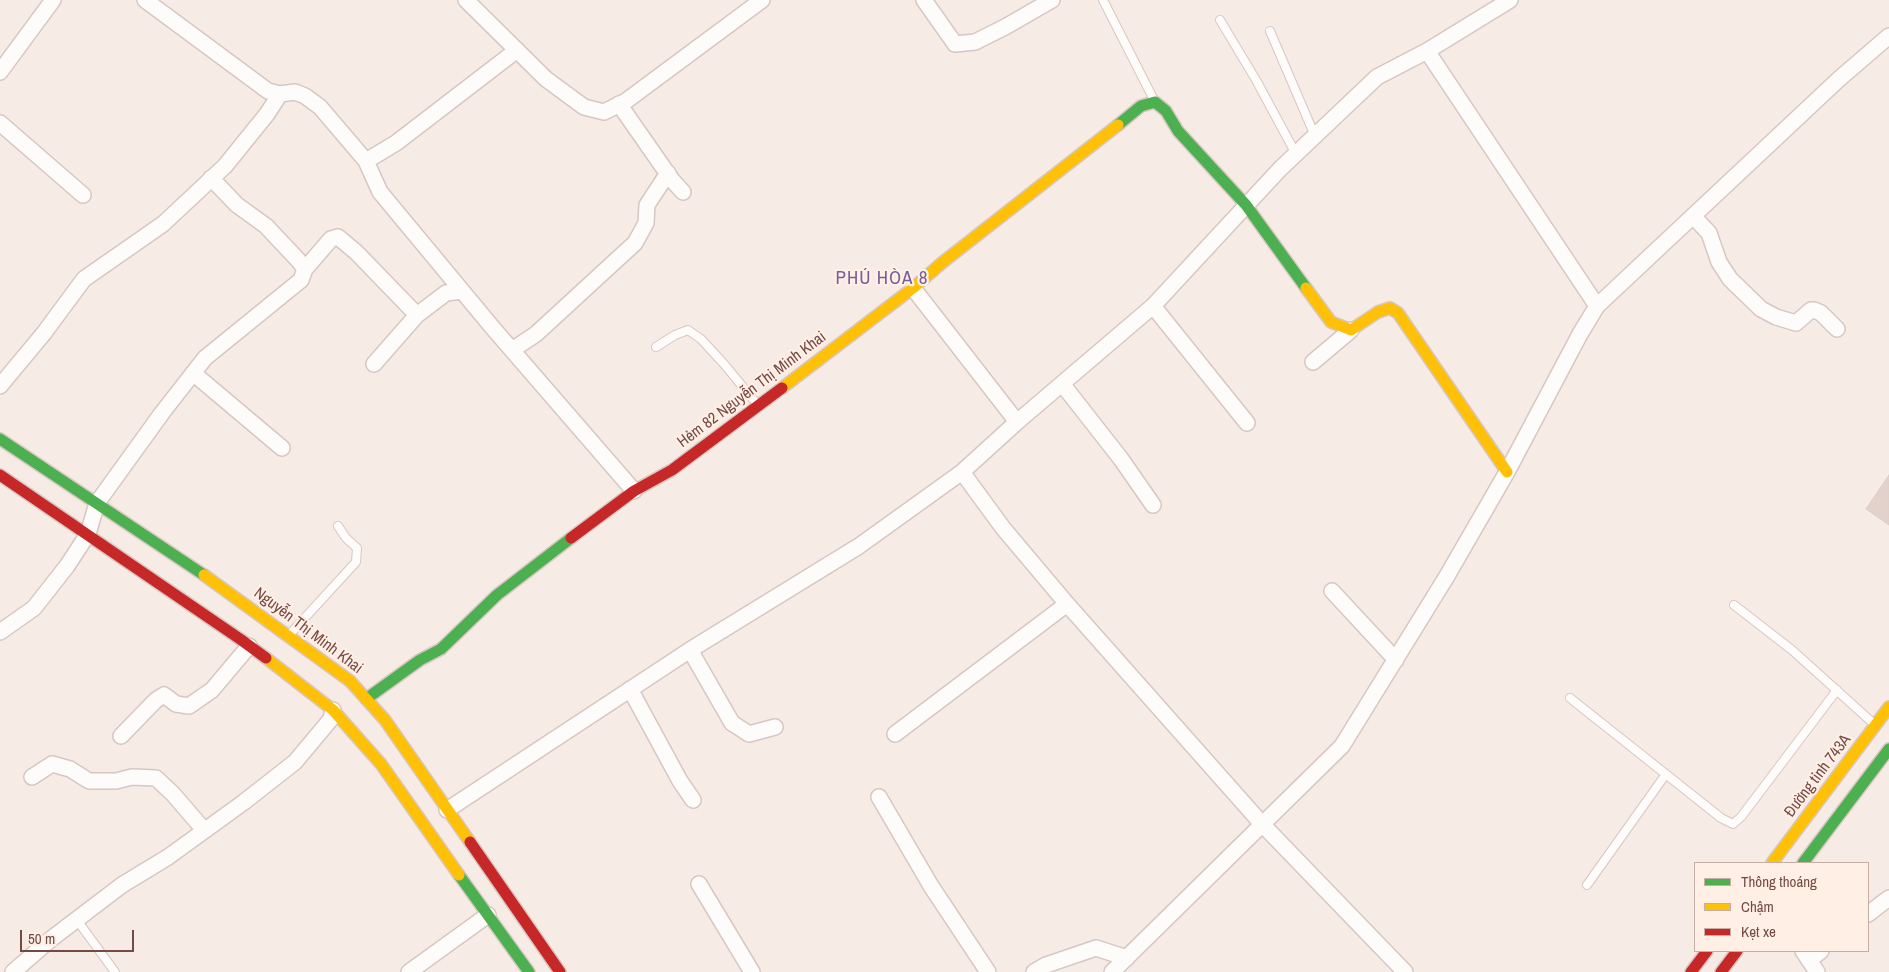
<!DOCTYPE html>
<meta charset="utf-8">
<style>
body{margin:0}
#map{position:relative;width:1889px;height:972px;overflow:hidden;background:#f6ebe5;font-family:"Archivo Narrow",sans-serif}
canvas{display:block}
.legend{position:absolute;left:1694px;top:862px;width:175px;height:90px;box-sizing:border-box;background:#ffefe5;border:1px solid #c8ada5;margin:0;padding:6px 9px;list-style:none;font-size:15px;color:#754a44}
.legend li{display:flex;align-items:center;gap:10px;height:25px}
.legend b{width:25px;border:1px solid #c8ada5}
.scale{position:absolute;left:20px;top:930px;width:114px;height:22px;box-sizing:border-box;border:2px solid #754a44;border-top:0;padding-left:6px;font-size:15px;line-height:18px;white-space:nowrap;color:#754a44;-webkit-text-stroke:4px #ffefe5;paint-order:stroke}
</style>
<div id="map">
<canvas width="1889" height="972"></canvas>
<ul class="legend">
<li><b style="height:6px;background:#4caf50"></b>Thông thoáng</li>
<li><b style="height:6px;background:#ffc107"></b>Chậm</li>
<li><b style="height:6px;background:#c62828"></b>Kẹt xe</li>
</ul>
<div class="scale">50 m</div>
</div>
<script>
const ctx = document.querySelector('canvas').getContext('2d');
ctx.lineJoin = 'round';
function fill(path, color) { ctx.fillStyle = color; ctx.fill(path, 'evenodd'); }
const poly = rows => new Path2D(rows.map(r => 'M' + r).join(''));
function strokePath(path, color, width, dash) { ctx.strokeStyle = color; ctx.lineWidth = width; ctx.lineCap = dash ? 'butt' : 'round'; ctx.setLineDash(dash || []); ctx.stroke(path); }
function drawText(font, color, halo, rows, align = 'center') {
  ctx.font = font + ' "Archivo Narrow",sans-serif'; ctx.lineWidth = 4.5; ctx.setLineDash([]); ctx.textBaseline = 'middle'; ctx.strokeStyle = halo; ctx.fillStyle = color; for (const [text, x, y, turn = 0] of rows) {
    ctx.save(); ctx.translate(x, y); ctx.rotate((+turn || 0) * Math.PI / 180); ctx.textAlign = isNaN(turn) ? turn : align; if (halo) ctx.strokeText(text, 0, 0); ctx.fillText(text, 0, 0); ctx.restore();
  }
}
const building = poly([
 [1889,475,1889,525,1866,509,1889,475]
]);
fill(building, '#e3d1cc');
strokePath(building, '#dfccc7', 1);
const lane = poly([
 [1103,0,1154,100],
 [1220,20,1256,80,1296,154],
 [1270,31,1315,136],
 [656,347,675,335,688,330,701,339,724,364,757,404],
 [1734,605,1792,650,1874,724],
 [290,634,356,562,357,548,346,538,338,526],
 [1570,698,1721,818,1733,824,1741,817,1837,690],
 [1587,885,1666,774],
 [77,920,115,972]
]);
const street = poly([
 [145,0,268,91,280,94,295,92,305,96,320,107,366,161,396,143,517,50],
 [466,0,546,79,584,107,604,112,626,101,762,0],
 [924,0,955,44,975,42,1005,27,1052,0],
 [1427,51,1597,306],
 [0,72,53,0],
 [619,104,672,180,683,192],
 [0,123,83,195],
 [366,161,380,192,492,327,634,491],
 [1693,216,1709,233,1719,262,1730,279,1761,309,1776,317,1796,323,1811,310,1814,310,1821,313,1837,329],
 [305,269,331,239,338,237,356,252,417,315],
 [913,288,1017,422],
 [1153,306,1247,423],
 [512,350,536,334,635,243,646,223,647,205,668,173],
 [1313,362,1351,330],
 [374,364,417,315,446,293,462,291],
 [193,373,282,448],
 [1063,385,1121,459,1153,505],
 [0,386,44,333,84,279,163,224,225,166,267,114,280,94],
 [962,472,1003,528,1067,604,1262,824,1405,972],
 [1332,591,1396,660],
 [0,632,34,608,67,566,88,534,97,503,162,413,205,358,301,280,305,269,298,260,266,226,237,205,211,178],
 [690,650,732,723,749,734,775,727],
 [630,689,680,781,693,800],
 [895,734,1067,604],
 [121,736,156,700,164,695,176,704,189,706,212,690,249,646],
 [32,777,52,764,70,769,89,781,116,781,132,777,156,778,173,794,204,830],
 [879,797,931,886,988,972],
 [447,810,690,650,859,546,962,472,1017,422,1153,306,1280,169,1377,77,1427,51,1510,0],
 [699,884,752,972],
 [1868,914,1889,898],
 [1803,951,1817,972],
 [1809,960,1821,951],
 [13,972,51,939,122,885,168,857,244,802,295,762,331,719,333,710],
 [409,972,488,915],
 [1034,972,1046,965,1096,948,1127,958],
 [1112,972,1342,746,1447,576,1507,472,1580,334,1597,306,1839,79,1889,36]
]);
const fast = poly([
 [1118,125,1141,106,1155,102,1166,111,1178,131,1246,205,1306,288],
 [0,439,204,575],
 [366,699,420,660,441,649,497,595,571,538],
 [1803,863,1889,749],
 [459,875,529,972]
]);
const slow = poly([
 [1306,288,1331,322,1351,330,1378,312,1390,308,1398,313,1507,472],
 [782,388,913,288,943,262,1118,125],
 [204,575,350,681,385,720,470,842],
 [266,658,333,710,381,764,459,875],
 [1772,863,1889,707]
]);
const jam = poly([
 [0,475,240,639,266,658],
 [571,538,634,491,672,470,782,388],
 [470,842,560,972],
 [1691,972,1707,951],
 [1721,972,1737,951]
]);
strokePath(lane, '#d7c7c3', 10);
strokePath(street, '#d7c7c3', 18);
strokePath(fast, '#d7c6c2', 14);
strokePath(slow, '#d7c6c2', 14);
strokePath(jam, '#d7c6c2', 14);
strokePath(lane, '#fefcfb', 8);
strokePath(street, '#fefcfb', 15);
strokePath(fast, '#4caf50', 11);
strokePath(slow, '#ffc107', 11);
strokePath(jam, '#c62828', 11);
drawText('16px', '#754a44', '#ffefe5', [
 ["Hẻm 82 Nguyễn Thị Minh Khai",752,390,-37],
 ["Nguyễn Thị Minh Khai",308,631,37],
 ["Đường tỉnh 743A",1818,776,-53]
]);
ctx.letterSpacing = '1px';
drawText('19px', '#775f99', '#ffefe5', [
 ["PHÚ HÒA 8",882,279]
]);
ctx.letterSpacing = '0px';
</script>
